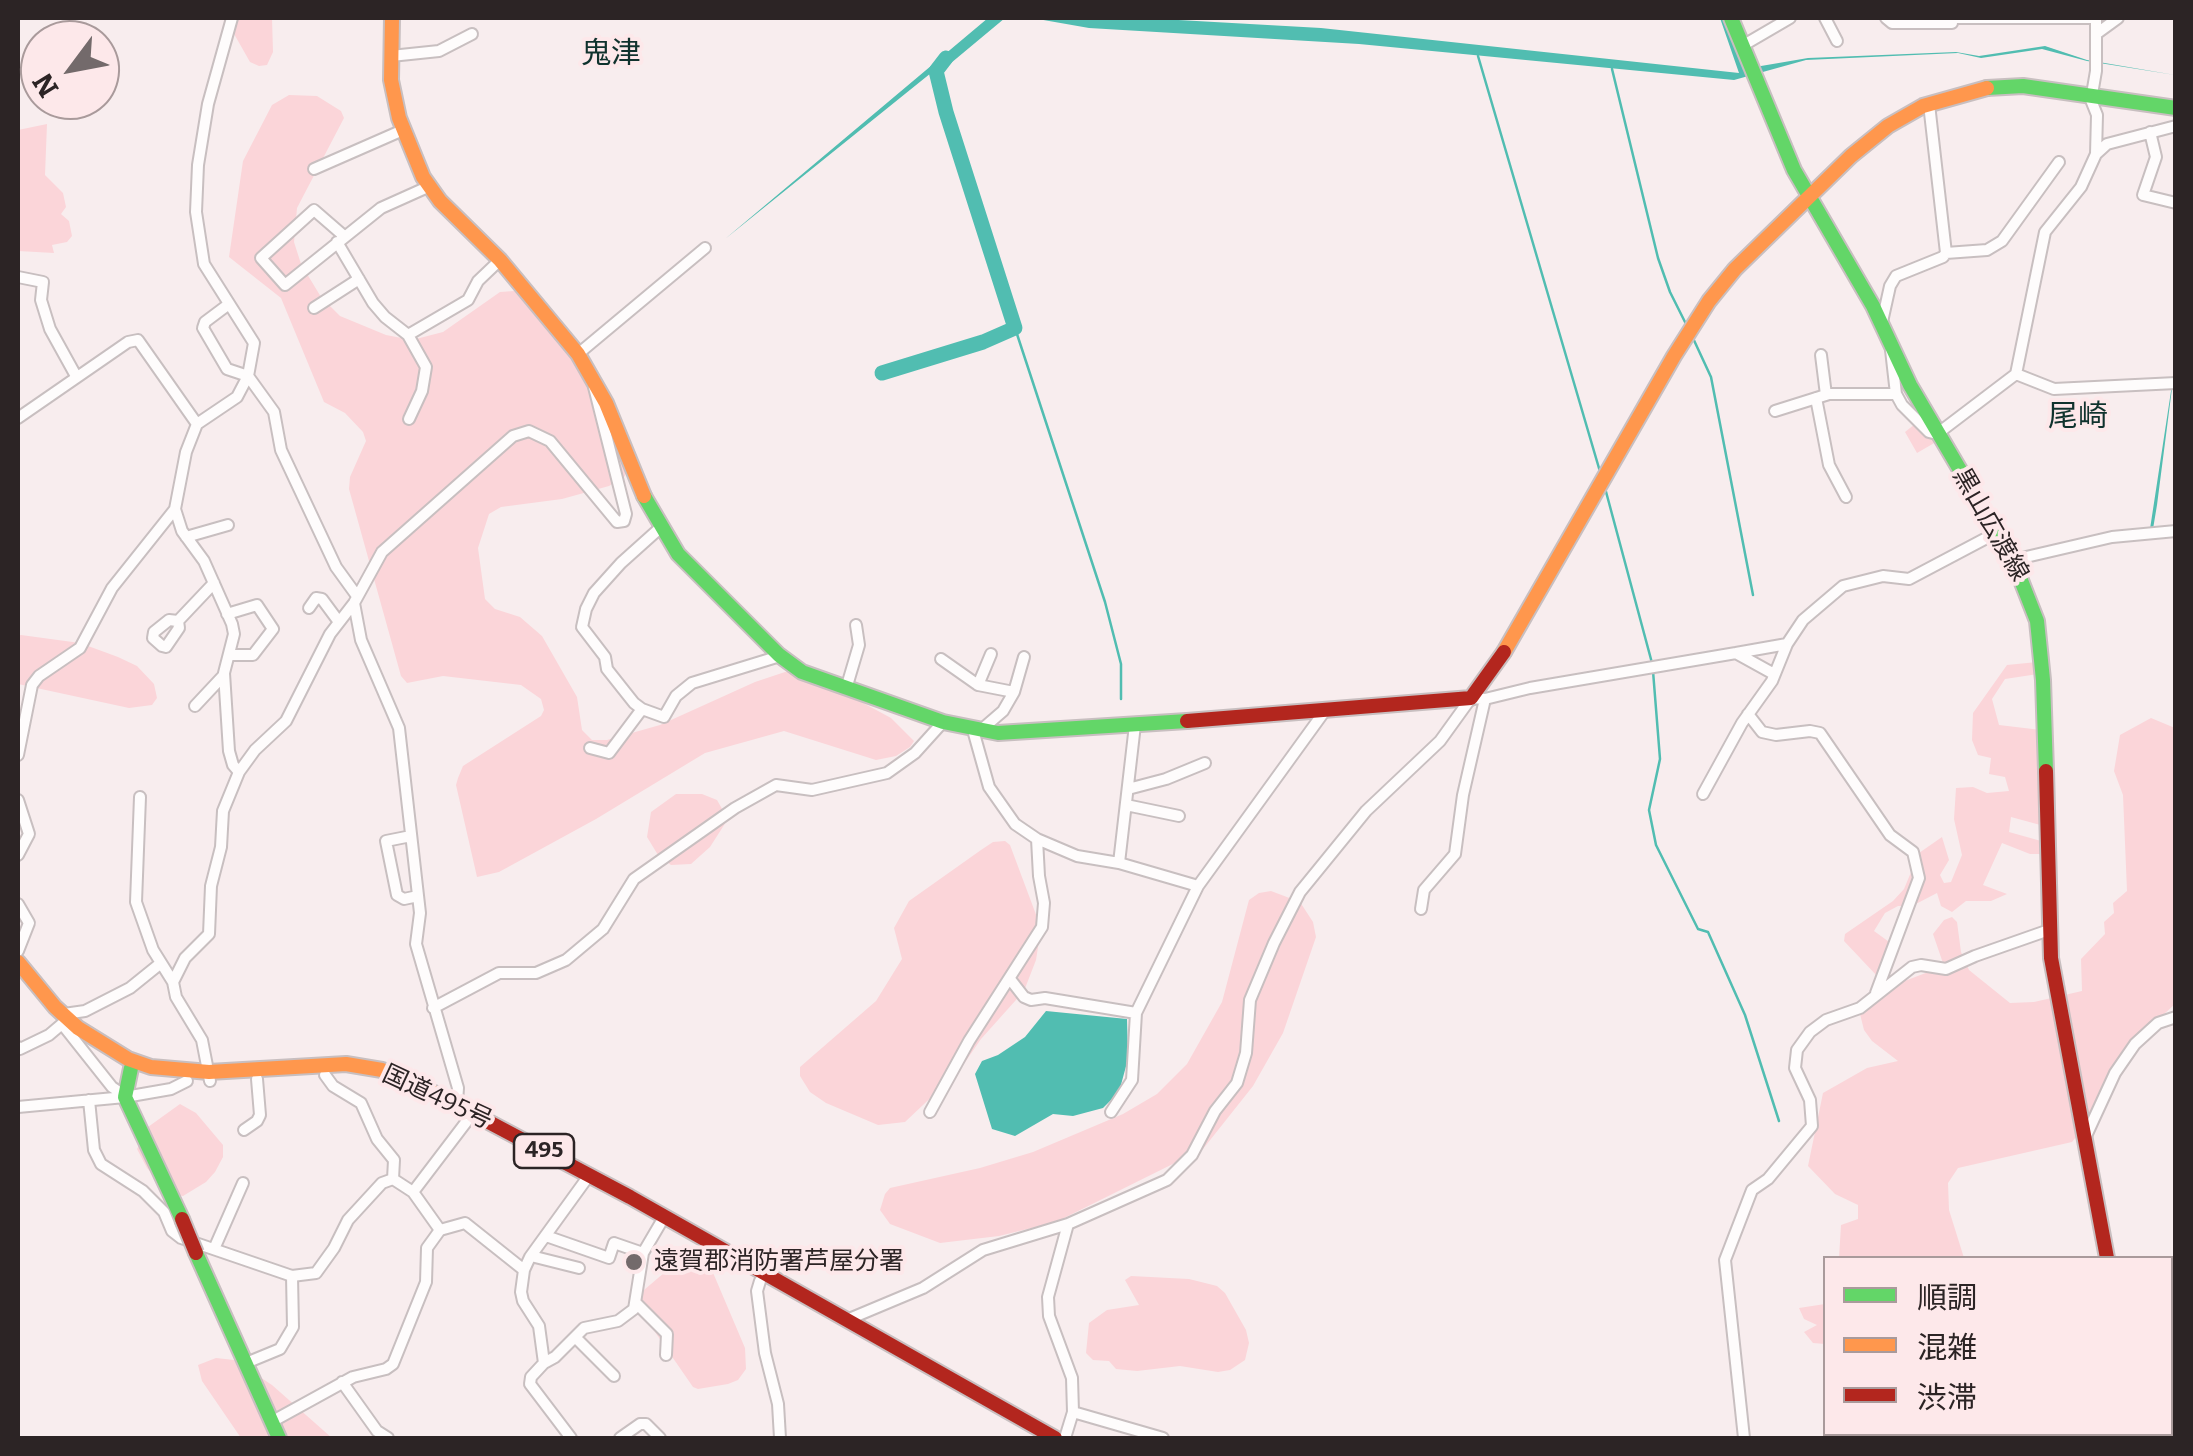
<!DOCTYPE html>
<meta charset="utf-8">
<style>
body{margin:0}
#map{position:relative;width:2193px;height:1456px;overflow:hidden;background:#f8edee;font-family:Bitter,"Noto Sans JP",serif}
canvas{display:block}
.frame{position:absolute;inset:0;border:20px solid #2c2425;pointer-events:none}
.legend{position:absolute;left:1823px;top:1256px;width:350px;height:180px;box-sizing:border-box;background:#fde8ea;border:2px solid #a99a9b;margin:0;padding:12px 18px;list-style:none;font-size:30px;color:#2c2425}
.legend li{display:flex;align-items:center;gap:20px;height:50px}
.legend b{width:50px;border:2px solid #a99a9b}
.north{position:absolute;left:20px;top:20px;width:100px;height:100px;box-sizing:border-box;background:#fde8ea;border:2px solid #a99a9b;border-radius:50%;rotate:238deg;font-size:28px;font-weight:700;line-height:40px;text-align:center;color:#2c2425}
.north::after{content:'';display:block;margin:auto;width:35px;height:45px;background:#736a6b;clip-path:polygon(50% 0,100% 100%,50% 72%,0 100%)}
</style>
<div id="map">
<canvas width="2193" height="1456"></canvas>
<div class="frame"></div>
<ul class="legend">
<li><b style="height:12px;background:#63d668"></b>順調</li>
<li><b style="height:12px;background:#ff974d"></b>混雑</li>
<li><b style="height:12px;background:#b3261e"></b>渋滞</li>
</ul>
<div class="north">N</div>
</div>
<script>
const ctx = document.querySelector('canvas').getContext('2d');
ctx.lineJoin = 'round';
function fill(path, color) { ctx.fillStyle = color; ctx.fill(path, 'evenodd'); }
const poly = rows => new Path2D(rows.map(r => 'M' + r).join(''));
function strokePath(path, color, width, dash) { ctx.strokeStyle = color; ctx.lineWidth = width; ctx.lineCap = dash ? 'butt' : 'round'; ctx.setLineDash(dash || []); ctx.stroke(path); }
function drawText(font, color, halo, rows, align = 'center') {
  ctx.font = font + ' Bitter,"Noto Sans JP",serif'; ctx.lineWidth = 8; ctx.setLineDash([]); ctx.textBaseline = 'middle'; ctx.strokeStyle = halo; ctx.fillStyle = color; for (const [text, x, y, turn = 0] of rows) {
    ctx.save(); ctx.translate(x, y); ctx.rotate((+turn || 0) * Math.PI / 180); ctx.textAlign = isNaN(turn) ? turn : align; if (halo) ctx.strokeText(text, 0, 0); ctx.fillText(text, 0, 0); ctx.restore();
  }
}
fill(poly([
 [225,18,272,18,273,52,267,65,259,66,250,62],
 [289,95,317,96,341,111,344,118,297,208,294,242,301,264,321,297,340,316,386,335,412,340,443,332,500,292,514,291,559,330,608,420,625,467,625,476,609,486,562,499,501,507,489,514,478,548,485,599,495,609,520,617,542,636,577,697,582,730,592,740,607,740,660,725,755,682,785,672,804,671,891,718,914,741,910,747,896,756,876,760,784,731,705,753,596,819,499,872,477,877,456,785,458,778,463,766,541,716,544,710,541,699,521,685,443,676,407,683,401,676,349,489,350,477,366,441,363,432,345,413,324,402,281,298,229,257,243,161,272,105],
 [47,124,45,175,63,193,66,207,61,214,69,221,72,236,67,242,52,245,54,253,18,251,18,130],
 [1915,424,1936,442,1917,453,1905,432],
 [21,635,80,643,118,657,137,666,154,684,157,698,152,705,129,708,18,684,18,636],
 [2037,662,2038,674,2005,679,1992,699,1999,725,2041,730,2044,826,2011,817,2009,832,2041,841,2043,854,2030,854,2002,843,1983,885,2007,894,1991,901,1966,901,1952,912,1941,906,1937,893,1912,906,1898,906,1885,913,1874,931,1892,944,1878,977,1844,941,1845,934,1893,901,1904,889,1919,853,1942,837,1949,860,1940,875,1944,883,1951,882,1962,855,1954,819,1956,788,1973,787,1987,793,2009,791,2005,777,1989,774,1991,758,1978,755,1972,740,1973,713,2007,665],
 [2151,718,2175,728,2175,1004,2124,1051,2088,1122,2072,1142,1958,1168,1948,1183,1949,1210,1964,1258,1839,1258,1841,1225,1858,1219,1858,1205,1835,1194,1808,1166,1823,1093,1867,1068,1898,1061,1872,1041,1864,1030,1860,1014,1869,997,1881,982,1902,982,1944,966,1933,934,1944,920,1952,917,1957,922,1961,952,1969,970,2010,1003,2034,1002,2082,991,2081,959,2105,934,2104,922,2114,913,2113,903,2127,891,2123,795,2114,771,2120,735],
 [676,794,702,794,717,800,725,814,726,822,710,847,691,864,671,865,658,855,647,837,651,812],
 [1005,841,1010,845,1041,928,1036,960,1024,991,981,1039,959,1071,905,1122,878,1125,826,1103,810,1092,800,1076,800,1067,876,1001,902,959,894,928,909,901,981,850,993,842],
 [1271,891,1300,902,1313,922,1316,937,1283,1033,1253,1086,1203,1149,1056,1222,999,1236,940,1243,890,1224,880,1210,885,1194,890,1188,980,1168,1033,1152,1123,1114,1157,1094,1187,1064,1222,1002,1249,900,1259,893],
 [180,1104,196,1113,223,1145,223,1157,215,1172,206,1182,183,1196,170,1195,147,1168,137,1149,148,1127],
 [692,1249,700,1250,714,1275,745,1348,746,1369,738,1380,728,1384,698,1389,693,1387,637,1306,644,1290],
 [1131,1276,1189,1279,1217,1286,1225,1293,1246,1330,1249,1343,1245,1360,1230,1370,1218,1372,1180,1366,1137,1371,1116,1369,1109,1361,1093,1360,1086,1353,1089,1323,1107,1310,1139,1305,1125,1280],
 [1825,1304,1825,1344,1813,1343,1804,1332,1817,1325,1804,1319,1799,1308],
 [216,1358,234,1360,272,1385,332,1438,241,1438,202,1381,198,1365]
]), '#fbd5d9');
fill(poly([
 [988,18,1011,18,1005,18,939,73,931,73,725,239],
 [1032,18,1143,18,1321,28,1739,73,1720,18,1726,18,1746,72,1761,66,1808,58,1956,52,1979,56,2045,46,2087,60,2175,75,2087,61,2042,49,1981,58,1958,53,1806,60,1734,80,1359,44,1089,28],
 [2175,365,2157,505,2153,529,2150,529],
 [1046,1011,1127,1019,1128,1059,1119,1092,1103,1108,1073,1116,1053,1114,1015,1136,992,1129,975,1074,982,1061,998,1055,1025,1037]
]), '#51bdb1');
strokePath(poly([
 [1478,56,1601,475],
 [1612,69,1658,258,1670,292,1686,324],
 [1015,328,1105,602,1121,664,1121,699],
 [1692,336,1711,377,1753,595],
 [1605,488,1652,663],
 [1653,671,1660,759,1649,810,1656,845,1698,929,1708,932,1745,1015,1779,1121]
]), '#51bdb1', 2.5);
strokePath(poly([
 [882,373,983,342,1015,328,946,112,936,71,946,58]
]), '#51bdb1', 15);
const street = poly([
 [232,18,208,104,198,165,196,212,204,264,254,343,248,376,237,397,197,424,186,452,175,509,182,531,204,561,232,624,234,634,224,673,229,751,233,765,239,772],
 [1825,18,1837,41],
 [1886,18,1892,23,1952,23,1952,18],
 [1952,18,2096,18],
 [2096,18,2096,71,2091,100,2097,115,2096,154],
 [2096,34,2118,18],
 [1742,46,1790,18],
 [391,56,439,51,472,34],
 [2150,132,2156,157,2143,195,2176,203],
 [314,169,403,130],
 [344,236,314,210,261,258,285,285,381,208,430,186],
 [337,242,373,303,385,317,408,335,426,367,422,391,409,419],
 [1946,253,1987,250,2002,241,2059,162],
 [18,277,43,282,41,300,50,329,76,376],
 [229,304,205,322,203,328,227,369,248,376,274,412,281,450,336,567,357,596],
 [314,308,359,279],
 [1882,322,1890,286,1896,276,1943,257,1946,253,1929,104],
 [408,335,468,300,478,281,500,260],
 [1891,350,1896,394,1902,405,1929,432,1937,434,2016,374,2045,232,2081,187,2096,154,2107,144,2176,126],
 [578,354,705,248],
 [1821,355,1826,395],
 [2016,374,2054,389,2176,383],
 [1816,398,1829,465,1846,497],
 [1775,411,1829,394,1896,394],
 [18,418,128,342,138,340,197,424],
 [660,528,621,563,594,593,586,609,582,627,605,657,607,669,634,703,642,709,664,717,676,696,692,683,780,656],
 [186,537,228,525],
 [2013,560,2112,537,2176,531],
 [354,603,361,640,399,728,420,913,416,944,458,1088,457,1103,467,1121,413,1192],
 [309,608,316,598,322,599,339,622],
 [227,614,257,605,273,629,253,655,229,655],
 [178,621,169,620,154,632,153,638,162,646,166,647,179,628,178,621,214,583],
 [1736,653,1787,644],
 [941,659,978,685,1014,692],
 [978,685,991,654],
 [846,689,859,645,856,625],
 [195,706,224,675],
 [1748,714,1762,732,1776,735,1810,731,1820,733,1890,835,1913,852,1919,878,1876,993],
 [973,730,989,787,1015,824,1037,839,1077,856,1119,863,1198,886],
 [981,730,1003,711,1014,692,1024,657],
 [590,748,609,753,642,709],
 [18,755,32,685,39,676,80,648,112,588,175,509],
 [1128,789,1166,779,1205,763],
 [1703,794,1742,723,1772,681,1787,644,1803,620,1843,586,1883,576,1909,579,1996,533],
 [140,797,136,902,153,950,173,982],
 [18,800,29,834,18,855],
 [1126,805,1179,816],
 [411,836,386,841,397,895,404,899,418,896],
 [1119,863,1135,725],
 [18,904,29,923,18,951],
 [1421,909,1424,890,1455,854,1463,795,1485,699],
 [1010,979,1024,997,1031,1000,1045,998,1136,1013],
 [433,1008,499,973,536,973,566,960,603,929,634,879,735,808,776,785,812,790,887,773,915,753,943,722],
 [64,1014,85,1011,130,988,161,963],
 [18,1047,20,1049,49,1035,62,1024,112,1087,125,1096],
 [325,1075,333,1086,361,1103,377,1139,394,1160,393,1179],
 [210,1081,202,1040,176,997,173,982,185,958,209,934,211,886,221,847,223,811,239,772,255,750,286,721,330,634,354,603,382,552,513,436,529,431,550,441,617,522,624,521,626,514,594,387],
 [89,1100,94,1150,101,1164,143,1191,164,1212,172,1231,181,1238,292,1276,316,1273,334,1248,348,1220,382,1183,393,1179,413,1192,440,1230,427,1248,426,1282,393,1364,386,1369,353,1377,273,1421],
 [18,1107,125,1097,171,1089,187,1081],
 [930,1112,969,1041,1042,927,1044,903,1039,876,1037,839],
 [1111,1112,1132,1080,1136,1013,1198,886,1324,712],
 [244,1130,257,1121,260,1115,257,1079],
 [2086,1136,2115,1073,2135,1044,2158,1023,2176,1017],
 [440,1230,465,1223,524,1270],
 [546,1236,609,1258,614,1243,643,1253],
 [214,1249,243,1183],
 [531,1256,579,1268],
 [760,1281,757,1291,765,1353,778,1404,780,1438],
 [636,1303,667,1334,666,1355],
 [849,1319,923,1288,983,1250,1068,1224,1167,1180,1192,1155,1215,1111,1237,1083,1246,1053,1250,1000,1274,943,1300,892,1366,811,1440,741,1471,698,1485,699,1530,688,1736,653,1774,674],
 [575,1337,614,1376],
 [246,1363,280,1349,293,1327,292,1276],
 [544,1363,555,1357,584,1328,618,1321,634,1309,643,1253,660,1224],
 [342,1382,377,1431,388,1438],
 [1073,1412,1163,1438],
 [571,1438,530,1384,531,1377,544,1363,539,1326,523,1301,521,1292,524,1270,530,1257,585,1181],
 [620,1438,640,1424,646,1424,660,1438],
 [1065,1438,1073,1412,1072,1378,1049,1316,1048,1297,1068,1224],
 [1744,1438,1725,1260,1752,1190,1768,1179,1812,1126,1810,1100,1795,1068,1797,1050,1810,1032,1826,1020,1860,1008,1912,967,1921,965,1946,969,1975,956,2049,930],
 [1967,1438,1976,1434]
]);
const fast = poly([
 [1731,18,1794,170,1873,306,1910,385,2013,560,2037,621,2043,680,2046,771],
 [1987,88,2023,86,2176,108],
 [644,496,678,554,779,655,802,672,943,722,998,733,1187,721],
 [131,1068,125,1097,182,1219],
 [196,1253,279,1438]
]);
const slow = poly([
 [392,18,391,80,399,118,423,177,440,201,500,260,578,354,606,403,644,496],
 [1504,652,1674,356,1709,301,1735,269,1851,156,1888,126,1923,106,1987,88],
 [18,962,55,1007,78,1028,128,1059,151,1067,209,1072,346,1064,382,1070,413,1082,468,1111],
 [2097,1434,2098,1438],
 [2147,1434,2149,1438]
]);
const jam = poly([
 [1187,721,1471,698,1504,652],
 [2046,771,2051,958,2107,1258],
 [468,1111,630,1197,1055,1438]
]);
strokePath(street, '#c8bfc0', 14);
strokePath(fast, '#c8bfc0', 18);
strokePath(slow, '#c8bfc0', 18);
strokePath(jam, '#c8bfc0', 18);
strokePath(street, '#fefcfc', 10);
strokePath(fast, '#63d668', 14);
strokePath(slow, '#ff974d', 14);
strokePath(jam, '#b3261e', 14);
const jamBridge = poly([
 [182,1219,196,1253]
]);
strokePath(jamBridge, '#c8bfc0', 18, []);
strokePath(jamBridge, '#b3261e', 14);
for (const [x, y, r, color] of [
 [634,1262,10,"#736a6b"]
]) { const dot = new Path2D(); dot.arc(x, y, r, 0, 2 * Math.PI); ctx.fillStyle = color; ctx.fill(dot); strokePath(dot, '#fde8ea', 4); }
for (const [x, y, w] of [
 [544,1151,60]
]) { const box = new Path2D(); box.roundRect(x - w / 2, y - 17, w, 34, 8); ctx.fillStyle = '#fde8ea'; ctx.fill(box); strokePath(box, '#2c2425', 2.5); }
drawText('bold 22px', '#2c2425', null, [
 ["495",544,1151]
]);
drawText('25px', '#2c2425', '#fde8ea', [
 ["黒山広渡線",1990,525,60],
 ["国道495号",437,1098,25]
]);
drawText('25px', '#2c2425', '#fde8ea', [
 ["遠賀郡消防署芦屋分署",654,1262]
], 'left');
drawText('30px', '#10322d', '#fde8ea', [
 ["鬼津",611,55],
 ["尾崎",2078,418]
]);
</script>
